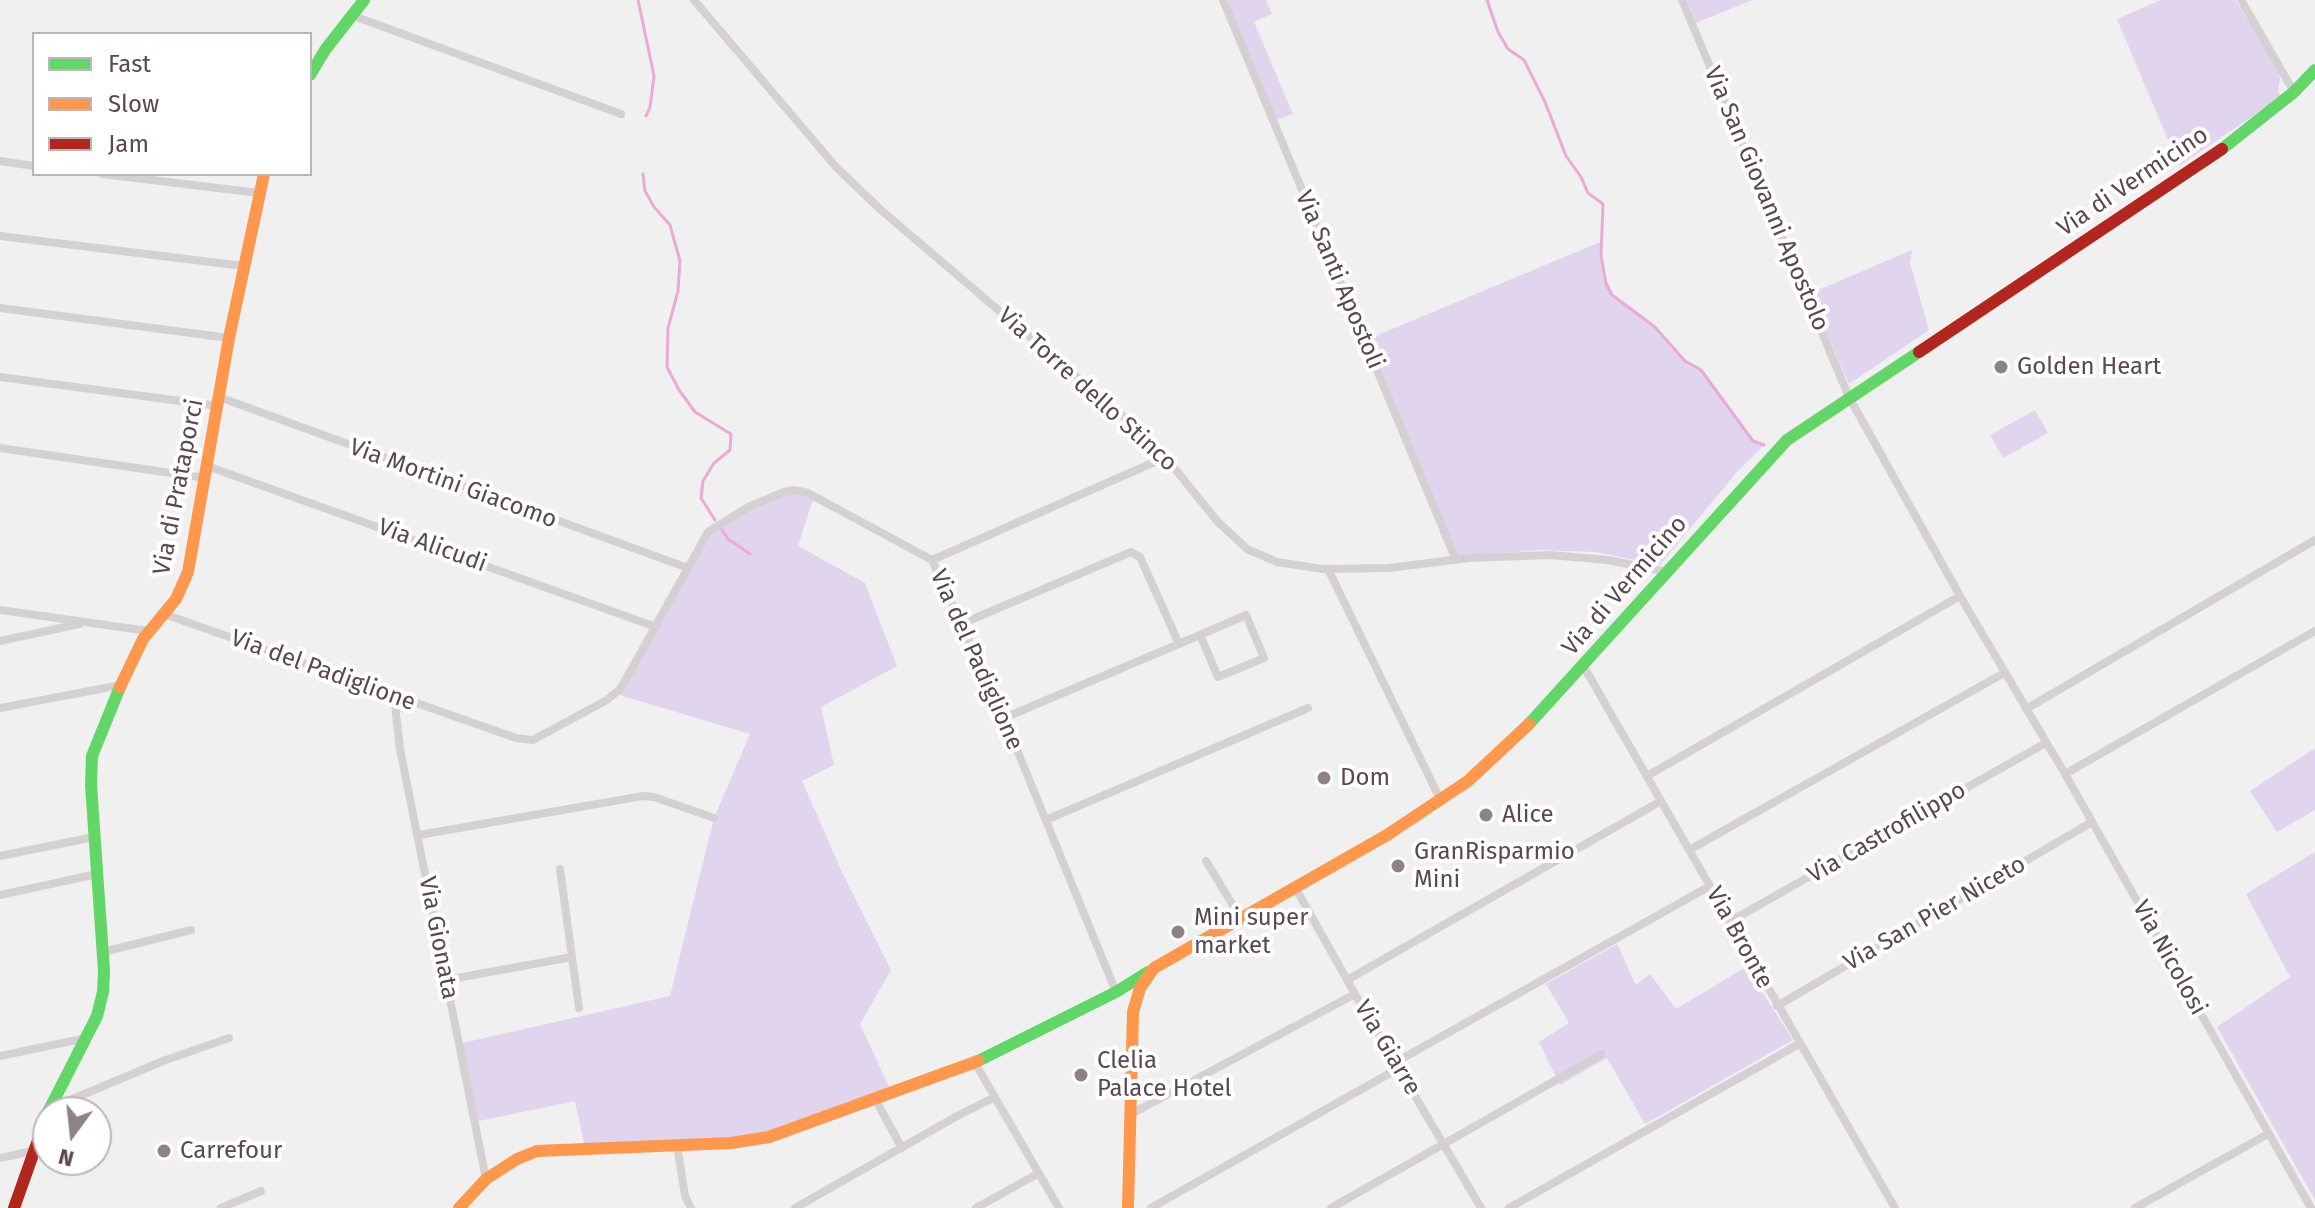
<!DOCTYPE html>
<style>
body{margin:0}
#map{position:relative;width:2315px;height:1208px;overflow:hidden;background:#eff0ef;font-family:"Fira Sans",sans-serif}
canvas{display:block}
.legend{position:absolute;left:32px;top:32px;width:280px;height:144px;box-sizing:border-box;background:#fff;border:2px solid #bdb5b9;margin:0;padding:10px 14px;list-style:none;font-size:24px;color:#5b474f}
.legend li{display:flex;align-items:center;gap:16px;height:40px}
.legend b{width:40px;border:2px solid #bdb5b9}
.north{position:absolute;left:32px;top:1096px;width:80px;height:80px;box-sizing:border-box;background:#fff;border:2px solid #bdb5b9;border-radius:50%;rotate:195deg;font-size:22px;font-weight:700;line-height:32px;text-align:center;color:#5b474f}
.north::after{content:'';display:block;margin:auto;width:28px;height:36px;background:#8f8287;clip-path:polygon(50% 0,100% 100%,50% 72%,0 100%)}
</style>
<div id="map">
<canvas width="2315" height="1208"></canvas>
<ul class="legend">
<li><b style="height:10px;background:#63d668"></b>Fast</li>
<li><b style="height:10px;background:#ff974d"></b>Slow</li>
<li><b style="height:10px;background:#b3261e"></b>Jam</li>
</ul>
<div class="north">N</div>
</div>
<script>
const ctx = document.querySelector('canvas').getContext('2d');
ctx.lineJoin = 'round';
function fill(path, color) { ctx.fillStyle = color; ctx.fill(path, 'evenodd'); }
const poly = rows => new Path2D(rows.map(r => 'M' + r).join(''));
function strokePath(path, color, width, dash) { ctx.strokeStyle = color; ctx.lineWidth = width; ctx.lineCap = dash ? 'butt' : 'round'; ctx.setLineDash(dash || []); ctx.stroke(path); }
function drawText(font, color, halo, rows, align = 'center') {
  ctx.font = font + ' "Fira Sans",sans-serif'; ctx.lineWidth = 8; ctx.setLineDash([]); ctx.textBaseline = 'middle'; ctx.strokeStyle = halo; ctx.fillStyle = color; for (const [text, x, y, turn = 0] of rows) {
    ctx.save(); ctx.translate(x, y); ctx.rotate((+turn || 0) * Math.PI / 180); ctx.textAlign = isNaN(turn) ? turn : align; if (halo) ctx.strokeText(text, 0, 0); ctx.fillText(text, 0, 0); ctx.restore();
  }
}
fill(poly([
 [1227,0,1266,0,1272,14,1254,22,1293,114,1276,120],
 [1687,0,1752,0,1696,23],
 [2161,0,2235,0,2277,65,2280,80,2278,92,2281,97,2179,166,2117,19],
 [1600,242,1606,283,1612,295,1655,327,1685,361,1701,370,1752,441,1764,445,1736,473,1660,565,1596,552,1537,550,1457,557,1366,340],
 [1912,250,1910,263,1929,330,1849,384,1809,294],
 [2035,410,2048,433,2003,458,1990,435],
 [787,491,814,496,798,546,865,583,897,666,821,707,834,765,802,781,842,872,891,970,860,1024,892,1093,777,1135,585,1148,575,1101,474,1122,458,1044,670,996,714,818,750,734,616,694,708,532],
 [2315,748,2315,810,2277,832,2250,791],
 [2315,852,2315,1200,2217,1027,2290,977,2246,894],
 [1617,944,1636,985,1650,974,1676,1009,1746,967,1793,1040,1645,1124,1607,1058,1560,1085,1539,1042,1569,1023,1546,984]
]), '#e1d4ee');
strokePath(poly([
 [638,0,654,76,650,107,646,116],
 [1487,0,1498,32,1508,49,1524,60,1545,102,1566,156,1581,177,1588,193,1603,204,1601,256,1606,283,1612,295,1655,327,1685,361,1701,370,1753,441,1764,445],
 [643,174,645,191,654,207,670,225,680,261,678,291,668,328,667,367,679,390,695,412,731,434,730,450,714,463,703,481,701,498,715,520],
 [720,527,728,539,750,554]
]), '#ebaad6', 3);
strokePath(poly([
 [694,0,836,167,881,210,1132,424,1163,454,1217,521,1247,549,1277,562,1323,569,1389,568,1469,558,1550,555,1608,560,1667,572],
 [1223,0,1456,560],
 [1682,0,1849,397,1960,596,2065,774,2311,1208],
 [2241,0,2294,92],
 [351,15,621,114],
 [0,161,34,166],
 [102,174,259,193],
 [0,236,243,266],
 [0,308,229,338],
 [0,377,218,406],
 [219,397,688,568],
 [0,448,205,478],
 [207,466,656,627],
 [932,560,1166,457],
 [1328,569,1441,801],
 [0,610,148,631],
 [164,614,516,738,533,740,607,700,621,688,708,532,750,506,784,492,794,490,808,493,932,560,1004,718,1116,992],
 [1246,615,1264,658,1218,677,1200,635,1246,615],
 [961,624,1131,552,1140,557,1179,644],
 [0,641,79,624],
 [1584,667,1895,1208],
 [394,696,400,749,486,1179],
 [0,708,121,685],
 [2026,709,2315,540],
 [1004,718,1200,635],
 [2065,774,2315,631],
 [1647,776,1960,596],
 [1046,820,1308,708],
 [419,835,643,796,654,797,714,818],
 [1689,850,2004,673],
 [0,856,94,837],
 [1206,861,1240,917],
 [1295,887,1355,994,1481,1208],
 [0,895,97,874],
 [1729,922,2044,744],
 [103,952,191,930],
 [572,957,579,1008],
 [446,980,572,957,560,869],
 [1347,980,1661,801],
 [1777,1006,2092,822],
 [0,1056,86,1038],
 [1396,1062,1710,886],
 [975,1063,1059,1208],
 [875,1099,902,1148],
 [51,1108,163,1061,229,1038],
 [1131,1114,1355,994],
 [677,1145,685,1196,691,1208],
 [0,1158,32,1151],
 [221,1208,261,1191],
 [795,1208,959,1115,995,1097],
 [976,1208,1039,1173],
 [1151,1208,1399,1068],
 [1331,1208,1602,1054],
 [1509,1208,1799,1044],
 [2135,1208,2268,1134]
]), '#d5d0d2', 8);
strokePath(poly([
 [310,75,325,50,364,0],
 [2222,149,2294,92,2315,70],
 [1529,724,1787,440,1919,352],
 [978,1061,1116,992,1148,972],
 [48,1112,97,1016,103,992,104,971,91,785,92,756,120,687]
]), '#63d668', 12);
strokePath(poly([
 [120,687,143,639,176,599,188,572,229,338,264,174],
 [459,1208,486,1179,517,1159,537,1151,731,1143,769,1137,978,1061],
 [1128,1208,1133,1012,1140,988,1154,968,1387,835,1468,781,1529,724]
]), '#ff974d', 12);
strokePath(poly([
 [1919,352,2222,149],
 [14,1208,48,1112]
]), '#b3261e', 12);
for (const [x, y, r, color] of [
 [2001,367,8,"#8f8287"],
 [1324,778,8,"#8f8287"],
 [1486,815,8,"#8f8287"],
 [1398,866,8,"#8f8287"],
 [1178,932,8,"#8f8287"],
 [1081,1075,8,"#8f8287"],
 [164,1151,8,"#8f8287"]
]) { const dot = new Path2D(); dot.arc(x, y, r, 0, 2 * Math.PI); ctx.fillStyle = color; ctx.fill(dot); strokePath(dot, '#fff', 3); }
drawText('24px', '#5b474f', '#fff', [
 ["Via di Vermicino",2133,182,-34],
 ["Via San Giovanni Apostolo",1766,199,67],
 ["Via Santi Apostoli",1339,280,67],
 ["Via Torre dello Stinco",1087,390,42],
 ["Via Mortini Giacomo",453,484,20],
 ["Via di Prataporci",179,487,-79],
 ["Via Alicudi",432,546,20],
 ["Via di Vermicino",1625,586,-49],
 ["Via del Padiglione",976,660,66],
 ["Via del Padiglione",323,671,20],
 ["Via Castrofilippo",1887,833,-30],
 ["Via San Pier Niceto",1935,914,-30],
 ["Via Gionata",438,938,79],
 ["Via Bronte",1739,938,61],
 ["Via Nicolosi",2169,958,61],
 ["Via Giarre",1387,1048,59]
]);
drawText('24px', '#5b474f', '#fff', [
 ["Golden Heart",2017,367],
 ["Dom",1340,778],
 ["Alice",1502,815],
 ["GranRisparmio",1414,852],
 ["Mini",1414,880],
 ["Mini super",1194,918],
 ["market",1194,946],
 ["Clelia",1097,1061],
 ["Palace Hotel",1097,1089],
 ["Carrefour",180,1151]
], 'left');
</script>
